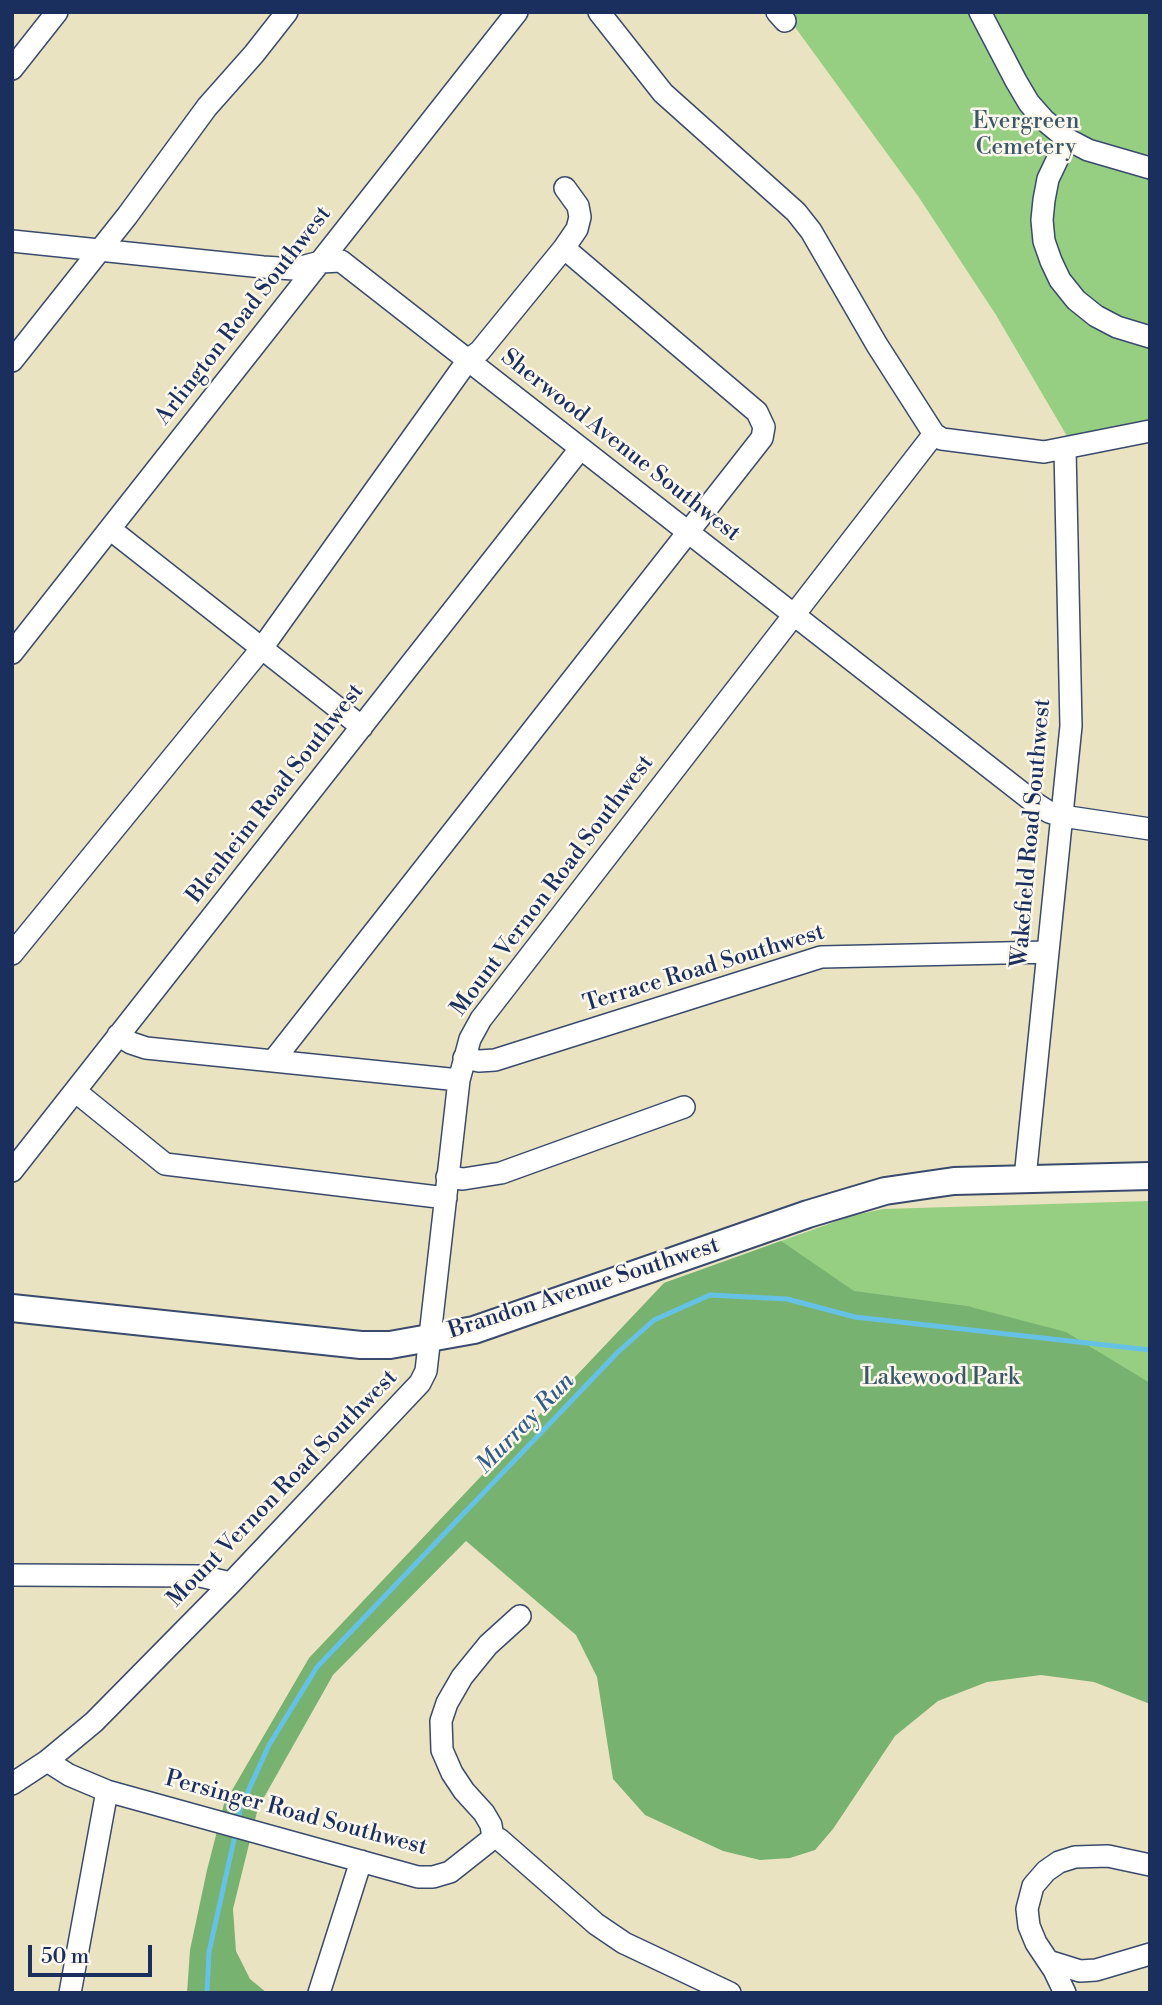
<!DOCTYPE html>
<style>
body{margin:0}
#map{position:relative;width:1162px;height:2005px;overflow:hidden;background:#eae3c1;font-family:"Libre Bodoni",serif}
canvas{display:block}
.frame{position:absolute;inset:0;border:14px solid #1b2f5e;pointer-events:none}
.scale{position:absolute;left:28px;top:1945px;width:124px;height:32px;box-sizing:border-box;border:4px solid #1b2f5e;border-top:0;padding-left:9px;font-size:21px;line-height:24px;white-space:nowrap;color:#1b2f5e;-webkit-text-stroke:5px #fbf7ec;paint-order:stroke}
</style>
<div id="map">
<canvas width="1162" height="2005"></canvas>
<div class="frame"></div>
<div class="scale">50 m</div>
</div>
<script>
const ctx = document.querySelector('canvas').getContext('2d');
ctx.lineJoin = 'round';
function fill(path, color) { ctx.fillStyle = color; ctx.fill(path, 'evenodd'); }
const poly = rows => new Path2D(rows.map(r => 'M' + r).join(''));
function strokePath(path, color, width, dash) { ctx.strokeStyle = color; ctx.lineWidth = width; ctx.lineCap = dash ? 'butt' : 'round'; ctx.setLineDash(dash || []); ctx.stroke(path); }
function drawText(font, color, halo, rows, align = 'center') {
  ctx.font = font + ' "Libre Bodoni",serif'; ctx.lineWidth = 5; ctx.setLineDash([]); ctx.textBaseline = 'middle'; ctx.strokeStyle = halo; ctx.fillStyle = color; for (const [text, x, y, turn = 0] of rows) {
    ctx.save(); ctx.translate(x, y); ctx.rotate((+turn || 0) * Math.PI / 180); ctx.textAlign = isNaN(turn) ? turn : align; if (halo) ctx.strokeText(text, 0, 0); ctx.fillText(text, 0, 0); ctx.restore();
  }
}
fill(poly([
 [784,12,1150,12,1150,420,1067,436,996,315,918,196],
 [1150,1201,1150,1520,664,1283,851,1216,883,1209]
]), '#96cf82');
fill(poly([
 [781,1241,854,1291,967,1306,1066,1332,1150,1383,1150,1704,1094,1682,1041,1675,987,1682,938,1701,895,1736,833,1829,815,1850,790,1858,760,1860,723,1851,645,1815,613,1779,597,1677,576,1635,466,1541,333,1675,258,1808,233,1909,236,1951,250,1979,267,1993,187,1993,190,1950,207,1870,224,1804,309,1658,664,1283]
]), '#78b270');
strokePath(poly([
 [238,1821,240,1809,269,1745,317,1667,618,1352,654,1320,710,1295,787,1299,855,1317,1150,1350],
 [207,1993,209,1952,236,1831]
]), '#66c2e4', 5);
const minor = poly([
 [599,12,663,93,796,212,811,231,877,345,934,434,942,439,1044,452,1150,431],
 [777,12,785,21],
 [980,12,1016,81,1029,103,1044,120,1067,139,1088,150,1150,168],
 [12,69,57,12],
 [1067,139,1048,179,1044,200,1042,220,1044,241,1051,261,1060,280,1076,300,1096,316,1117,327,1150,337],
 [12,241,263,267,294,269,320,262,341,261,1035,803,1049,812,1062,816,1150,829],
 [12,361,127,216,207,107,254,54,287,12],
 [110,529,362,727],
 [12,653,517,12],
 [12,954,262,648,468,360,480,351,564,248,577,229,580,217,578,206,565,188],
 [118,1035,131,1043,146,1048,459,1080],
 [464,1058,479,1061,495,1060,821,957,1048,952],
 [273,1061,762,438,764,427,757,412,564,248],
 [75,1091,165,1164,446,1198],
 [12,1171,580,449],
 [447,1177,463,1179,501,1173,684,1107],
 [1025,1178,1071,726,1065,449],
 [12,1575,200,1576,231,1583],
 [47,1761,69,1775,107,1791,418,1877,433,1877,450,1872,493,1838,499,1839,596,1924,624,1943,730,1993],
 [12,1784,47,1761,94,1722,231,1583,420,1383,426,1371,459,1080,470,1039,481,1019,934,434],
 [493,1838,491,1825,484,1813,464,1791,452,1773,442,1750,441,1721,447,1703,462,1677,488,1645,520,1616],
 [1048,1961,1080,1971,1096,1970,1150,1954],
 [70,1993,107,1791],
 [319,1993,361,1861],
 [1065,1993,1054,1970,1036,1943,1029,1926,1027,1909,1033,1886,1046,1871,1059,1862,1075,1857,1108,1856,1150,1865]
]);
const major = poly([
 [12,1308,361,1345,390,1345,474,1330,808,1214,885,1191,954,1181,1150,1176]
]);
strokePath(minor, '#3a4a6d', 24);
strokePath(major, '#3a4a6d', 30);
strokePath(minor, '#fff', 21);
strokePath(major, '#fff', 26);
drawText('23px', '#3a5767', '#fbf7ec', [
 ["Evergreen",1026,122],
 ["Cemetery",1026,148],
 ["Lakewood Park",941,1378]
]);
drawText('23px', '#1b2f5e', '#fbf7ec', [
 ["Arlington Road Southwest",244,316,-52],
 ["Sherwood Avenue Southwest",620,446,38],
 ["Blenheim Road Southwest",276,794,-52],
 ["Wakefield Road Southwest",1032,833,-85],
 ["Mount Vernon Road Southwest",553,886,-53],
 ["Terrace Road Southwest",704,969,-17],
 ["Brandon Avenue Southwest",584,1289,-18],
 ["Mount Vernon Road Southwest",283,1489,-46],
 ["Persinger Road Southwest",296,1814,15]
]);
drawText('italic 24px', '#325b86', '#fbf7ec', [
 ["Murray Run",526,1424,-46]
]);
</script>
